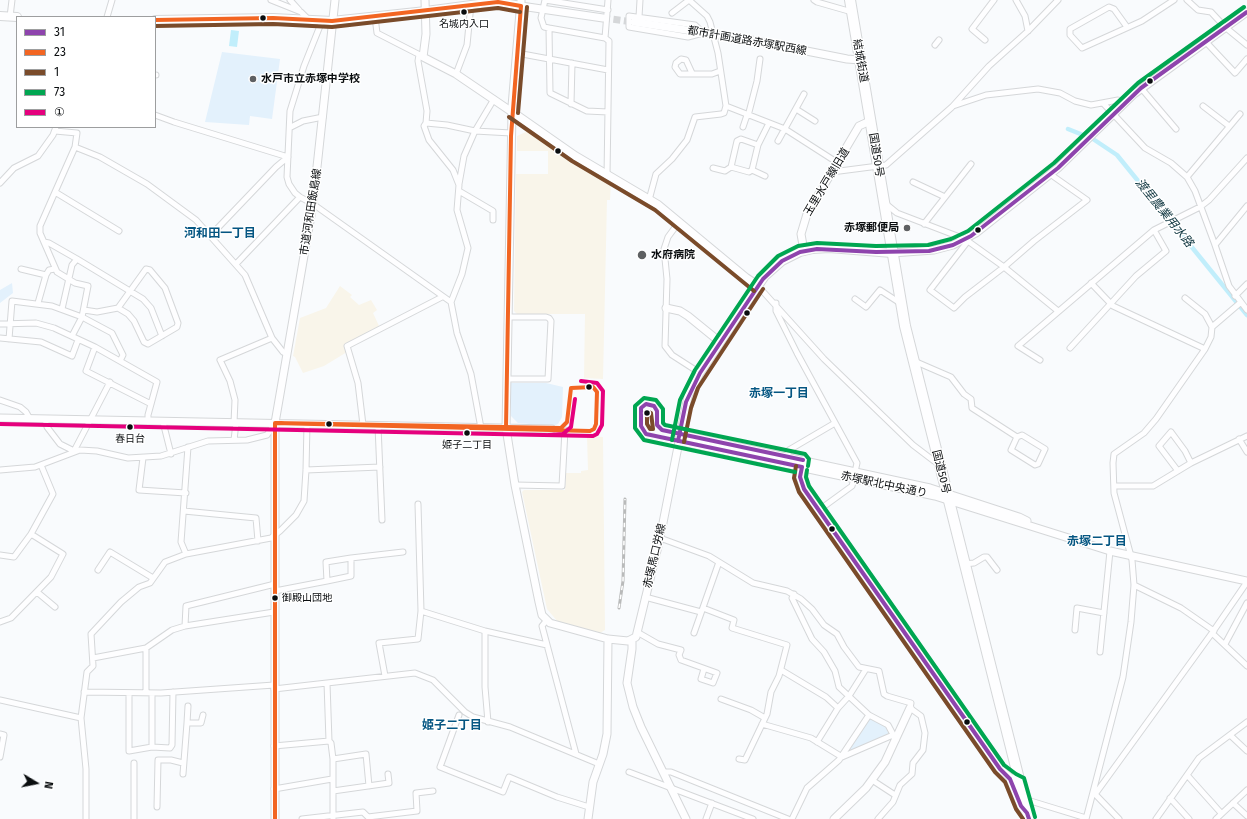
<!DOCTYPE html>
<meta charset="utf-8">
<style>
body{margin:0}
#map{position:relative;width:1247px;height:819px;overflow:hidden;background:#f9fbfd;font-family:"Fira Sans",sans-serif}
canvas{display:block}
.legend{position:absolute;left:16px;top:16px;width:140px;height:112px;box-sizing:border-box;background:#fff;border:1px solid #9d9e9f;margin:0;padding:5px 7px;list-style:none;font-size:12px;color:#0a0d0f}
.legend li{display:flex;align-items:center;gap:8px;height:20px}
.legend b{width:20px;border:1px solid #9d9e9f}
.north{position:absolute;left:16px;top:763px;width:40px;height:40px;-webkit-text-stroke:3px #fff;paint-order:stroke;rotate:100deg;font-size:11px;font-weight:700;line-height:16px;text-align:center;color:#0a0d0f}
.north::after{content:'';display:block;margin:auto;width:14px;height:18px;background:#0a0d0f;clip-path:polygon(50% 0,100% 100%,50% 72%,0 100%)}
</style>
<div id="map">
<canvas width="1247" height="819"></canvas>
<ul class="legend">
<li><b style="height:5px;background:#8e44ad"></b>31</li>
<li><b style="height:5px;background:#f26522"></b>23</li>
<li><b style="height:5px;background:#7a4b2a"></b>1</li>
<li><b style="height:5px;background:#00a651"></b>73</li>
<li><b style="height:5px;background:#e5007d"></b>①</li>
</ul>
<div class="north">N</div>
</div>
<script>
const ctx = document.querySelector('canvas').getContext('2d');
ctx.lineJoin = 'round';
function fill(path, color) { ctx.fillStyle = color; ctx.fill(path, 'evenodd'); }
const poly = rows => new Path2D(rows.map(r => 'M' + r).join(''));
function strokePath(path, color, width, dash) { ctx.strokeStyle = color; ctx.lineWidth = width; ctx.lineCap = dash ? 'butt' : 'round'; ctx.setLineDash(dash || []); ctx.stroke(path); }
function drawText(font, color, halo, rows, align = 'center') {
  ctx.font = font + ' "Fira Sans","Noto Sans JP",sans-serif'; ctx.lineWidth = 3; ctx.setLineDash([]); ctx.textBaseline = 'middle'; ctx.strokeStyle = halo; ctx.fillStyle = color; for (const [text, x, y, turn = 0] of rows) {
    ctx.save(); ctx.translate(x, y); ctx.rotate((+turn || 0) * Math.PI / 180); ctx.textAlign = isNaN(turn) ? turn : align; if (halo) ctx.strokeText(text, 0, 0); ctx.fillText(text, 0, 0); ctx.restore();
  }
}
fill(poly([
 [528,131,547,144,553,145,558,150,611,182,610,200,607,200,603,379,584,378,585,314,517,314,514,311,516,174,548,174,548,151,517,151,517,136],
 [340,286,352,295,350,297,359,305,371,300,377,310,373,313,380,328,344,346,347,352,324,366,303,373,295,357,293,356,300,318,326,308],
 [587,436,603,437,605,630,600,633,558,622,547,609,522,492,524,490,565,490,566,473,581,473,581,471,588,470]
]), '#f9f5ea');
fill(poly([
 [222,52,280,59,272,119,250,116,249,125,205,122],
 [12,283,13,293,0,303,0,290],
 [511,383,546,383,563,387,562,417,558,424,553,426,518,423,511,416],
 [870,717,886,727,889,735,851,752,848,749]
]), '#e3f1fc');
fill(poly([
 [231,30,239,31,237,47,229,46]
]), '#c1eefb');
strokePath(poly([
 [1068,129,1093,139,1117,155,1247,315]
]), '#c1eefb', 4.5);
strokePath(poly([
 [603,18,634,22]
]), '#d5d7d9', 7, [7, 3.5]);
const street = poly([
 [271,0,301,12,309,20],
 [290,0,299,10],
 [545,0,541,18,544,27,549,28,550,93,587,111,608,112],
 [545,0,608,10],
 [814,0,817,2,852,12],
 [1016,0,1025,16,1028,31],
 [1187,0,1198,10,1211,12,1225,27,1247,45],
 [672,13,689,0],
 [629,16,695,25,703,33,688,37,629,27,629,16],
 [10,17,12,0],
 [107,17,112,0],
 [375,17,377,33,422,56],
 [639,17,640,0],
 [322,21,304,66,290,111,287,177,289,184,295,193,300,197,313,204,451,302],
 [1127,27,1114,9,1109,7,1070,29,1070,35,1082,48,1142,21,1174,0],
 [549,28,605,38],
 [985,40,972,29,994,0],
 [1205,41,1235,73,1247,59],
 [935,45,939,40],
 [517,53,608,70],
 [419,55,418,61,427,111,426,123,424,126,429,140,453,170,459,185,457,210,468,248,462,274,451,302,457,333,471,374,481,428],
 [692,73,686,60,681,59,676,63,675,67,680,74,712,74,720,71],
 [456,74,467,45,471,4],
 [155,75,156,75],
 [1141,88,1176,129],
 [1103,103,1145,148,1171,163,1187,177,1195,191,1215,245,1229,286,1247,310],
 [571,104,572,63],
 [726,106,785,129,838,163],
 [953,106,986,95,1038,89,1060,93,1075,101,1091,105,1118,100,1125,102],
 [1203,106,1229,126],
 [796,109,815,121],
 [155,115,174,122,288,157],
 [748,116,757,81,760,59],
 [426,123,447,125,475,131,511,133],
 [291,127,303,121,323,117],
 [743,127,747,115],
 [55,131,77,133,75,147,100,157,147,184,196,220,245,275,272,338,283,352,287,354],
 [778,141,804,94],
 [758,145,741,139,737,141,731,167,749,172,752,170,758,145,769,123],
 [75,147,55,192,119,231],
 [713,168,725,171,731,167],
 [752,170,765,176],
 [832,172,886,165,952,107,989,66,1028,31,1058,0],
 [607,176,609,41,605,38,608,0],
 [1187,177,1240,114],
 [913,182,945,197],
 [0,183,14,168,38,156,53,135,56,127],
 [459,184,464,156,475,131,494,99],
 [459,191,493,211,493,220],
 [55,192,40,226,40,233,57,272,75,283,88,286,82,317,72,336],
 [649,200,656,174,672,159,687,140,695,117,721,114,724,113,726,106,718,53,710,22,707,16,689,0],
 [886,204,897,213,965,239,1004,267,1058,311],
 [679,222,668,237,664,249,667,279,665,346,672,355,700,373],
 [924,224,971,164],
 [211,235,276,167,288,157],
 [968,241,930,290,954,308,965,297,1004,267,1034,241,1087,200,1050,174],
 [44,242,49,243,77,259,143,299,151,308,162,336],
 [1215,245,1247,206],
 [236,264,300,197],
 [21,269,46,275],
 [1091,283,1113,306,1205,349],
 [758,286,824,359,913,445,934,461,938,460],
 [1235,296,1247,284],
 [855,299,866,307,880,290,900,303],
 [38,303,46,275,49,270,55,269],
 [776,303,776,311,797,353,857,463,855,472],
 [62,309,72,265,77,259],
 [84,310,97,312,118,308,146,269,150,270,165,288,178,323,177,327,148,344,144,342,134,321,128,314,118,308],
 [0,324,36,323,54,328,95,347,157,382,148,415,148,421],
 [1212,327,1240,303],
 [0,338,41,342,72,356,78,340],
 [9,339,12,301,52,306,82,317,112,333,123,355,120,361],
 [95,347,86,371,151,404],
 [1070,348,1136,276,1166,251,1154,230],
 [1040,360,1018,346,1154,230,1200,207,1209,200,1247,158],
 [914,361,951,377,964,394,971,399,972,408,1017,437,1022,435,1045,449,1038,464,1035,465,1011,450,1017,437],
 [507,379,548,379,551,321,549,318,546,317,508,317],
 [0,400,20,407,26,412,30,419],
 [45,419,47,427,60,444,74,451,110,382],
 [163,422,171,454],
 [234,423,235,400,230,381,220,360,272,338],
 [363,425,358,383,347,346,442,297],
 [378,426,382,520],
 [1239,439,1247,452],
 [234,440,236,423],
 [787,457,789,450,835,423],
 [143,458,139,490,186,493],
 [0,470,35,467,80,450,97,451,128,458,161,456,208,441,247,440,267,435,275,423],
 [306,470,380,467],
 [1178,471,1159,446,1171,432,1185,451,1191,463],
 [515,485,562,486,565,430],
 [1114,486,1153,486,1191,463,1247,436],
 [819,510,852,486,854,479],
 [184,511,256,518,258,541],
 [660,538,709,556,753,583,787,591,801,599,812,609,824,625,837,634,844,647,859,667,879,671,884,694,887,696,911,703,910,708,921,716,925,733,923,750,913,763,912,774,900,785,893,802,878,819],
 [186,554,181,542,188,447],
 [0,555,14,557,31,534],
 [351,558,403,552],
 [964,564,974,563,984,557,987,557,997,570],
 [98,570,110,552,153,578],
 [1134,585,1181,608,1214,631],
 [275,591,327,581,351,576,351,558,326,562,327,581],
 [37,592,55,607],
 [794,594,792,598,812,639,824,652,835,671,839,687,869,715,888,725,896,740],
 [645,597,701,612],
 [703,608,734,620,732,628,787,645,779,676,771,692,767,714,745,760,739,759],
 [421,611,485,631,547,645],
 [546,621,542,626,576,754],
 [0,622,11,618,51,577,63,554,31,534,53,494,41,465],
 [185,626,186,606,275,584],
 [1075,630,1077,608,1104,613],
 [485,631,485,687,488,722],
 [637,632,658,644,681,650,679,655,681,660,717,673,713,683,701,679,704,669],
 [694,633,719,562],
 [1212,633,1247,666],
 [1225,644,1247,603],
 [146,648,146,693],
 [1100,652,1110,551],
 [93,658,146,648,172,630,185,626,274,612],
 [781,670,826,697,838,708],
 [385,676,379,643,418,639,421,611,418,504],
 [327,683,329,741,331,743,333,759],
 [274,689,415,673,433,680,465,712,473,717,510,727,599,764],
 [84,692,161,693,274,685],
 [129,693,129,751,152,747],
 [152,693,152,747,170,748,172,745,173,692],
 [721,699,751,710,765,718],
 [0,700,81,718],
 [459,715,440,767,503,792,509,777,557,797,589,807],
 [187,723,188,706],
 [762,724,811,738,842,757,893,735],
 [0,734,4,735,0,757],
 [1230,735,1247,751],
 [817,742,838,708,849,696,866,669],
 [274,746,329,741],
 [629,772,753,819],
 [663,772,671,772,788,819],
 [183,774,187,723,201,723,203,715],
 [1187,775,1221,813],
 [872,780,895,795],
 [274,789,332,779],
 [333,791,389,783,388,774],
 [1094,793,1119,819],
 [1096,793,1212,633,1247,582],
 [1170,798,1189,819],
 [1024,799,1086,818],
 [1233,803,1247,816],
 [157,807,158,760,171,760,183,763],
 [86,819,86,769,81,718,87,672,93,666,91,634,121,602,139,587,150,583,165,562,186,554,271,538,280,531,296,515,304,501,306,470,307,424],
 [134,819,134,763],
 [302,819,363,812,368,817,417,811,416,793,433,791],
 [333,819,333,759,366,754,369,786],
 [706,819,712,803],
 [792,819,807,788,839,760,869,715],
 [1086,819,1123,677,1131,622,1134,585,1132,560,1114,493,1113,463,1114,454,1144,433,1156,419,1205,349,1211,337,1212,327,1205,314,1185,298],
 [1156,819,1199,758,1247,722],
 [1216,819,1247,790]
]);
const secondary = poly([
 [425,0,426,34,423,57,456,74,512,112,506,428,515,485,539,602,542,615,550,623,608,639,628,641,636,637,660,538,688,396,700,373,758,286],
 [521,0,521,6,603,18],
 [634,22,751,40,847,59,860,60],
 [804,251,801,234,807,214,859,126,870,121],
 [892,253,934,250,953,245,976,233,1058,168,1134,94,1247,12],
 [666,308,680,311,688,316,720,342],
 [0,418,552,429],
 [679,434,930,488,1019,517,1027,521],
 [678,441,935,496,1110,551,1247,581],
 [803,460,800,477,804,489,1000,769,1013,780,1019,781],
 [632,641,632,649,627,683,633,707,641,727,686,819],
 [1010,779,1021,806,1025,811],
 [275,819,275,423,313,204,335,0],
 [588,819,593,782,603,754,607,734,608,639],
 [834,819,866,788,885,762,910,708]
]);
const primary = poly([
 [0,16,17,17],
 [155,20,273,18,332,21,426,11,486,3,498,2,521,6,512,112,575,156,658,205,746,278,758,286,765,276,782,261,800,252,813,249,829,248,892,253]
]);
const highway = poly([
 [850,0,905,326,1029,819]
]);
strokePath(street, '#d5d7d9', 7);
strokePath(secondary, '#d5d7d9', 9);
strokePath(primary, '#d5d7d9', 10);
strokePath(highway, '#d5d7d9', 12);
strokePath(street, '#fefeff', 5);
strokePath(secondary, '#fefeff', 7);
strokePath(primary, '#fefeff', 8);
strokePath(highway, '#fefeff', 10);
const rail = poly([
 [619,608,623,581,625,499]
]);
strokePath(rail, '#b9baba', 3);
strokePath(rail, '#fff', 1.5, [4.5]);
strokePath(poly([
 [678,441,686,402,700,373,763,279,782,261,800,252,817,249,876,252,929,251,953,245,971,236,1058,168,1141,88,1247,12],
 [802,467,800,477,804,489,1000,769,1010,779,1021,806,1027,813,1029,819],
 [802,467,646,434,641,426,641,408,646,404,654,406,657,411,657,425,662,430,803,460]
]), '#8e44ad', 4);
strokePath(poly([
 [155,20,273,18,332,21,498,2,521,6],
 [593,387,597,392,596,424,594,429,590,431,275,423,561,428,567,422,571,388,593,387],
 [275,423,275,819],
 [506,428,511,136,521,6]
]), '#f26522', 4);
strokePath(poly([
 [155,26,273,24,332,27,498,8,520,12],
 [518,113,527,7],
 [509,117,572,161,655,210,754,291],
 [647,411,651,413,653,429,650,429,647,424,647,411],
 [684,442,691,408,698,388,763,289],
 [796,466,794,478,799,492,995,772,1005,782,1016,809,1023,819]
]), '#7a4b2a', 4);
strokePath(poly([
 [672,440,680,400,695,370,758,276,778,256,798,246,817,243,876,246,928,245,951,239,968,231,1054,163,1138,83,1244,7],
 [807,470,806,477,809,486,1004,765,1016,774,1024,778,1035,817],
 [795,472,644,440,635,428,635,406,644,398,656,400,663,409,663,423,665,425,805,454,809,459,808,466]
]), '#00a651', 4);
strokePath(poly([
 [0,424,593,436,597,434,602,425,603,391,597,383,581,381],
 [549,435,563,434,571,427,575,399]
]), '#e5007d', 4);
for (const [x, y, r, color] of [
 [464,12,3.5,"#0a0d0f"],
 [263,18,3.5,"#0a0d0f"],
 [253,79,4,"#5e6062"],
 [1150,81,3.5,"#0a0d0f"],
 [558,151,3.5,"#0a0d0f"],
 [907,228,4,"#5e6062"],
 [978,230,3.5,"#0a0d0f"],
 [642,255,5,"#5e6062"],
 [747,313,3.5,"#0a0d0f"],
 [589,387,3.5,"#0a0d0f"],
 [647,413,3.5,"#0a0d0f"],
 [329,424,3.5,"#0a0d0f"],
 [130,427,3.5,"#0a0d0f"],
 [467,433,3.5,"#0a0d0f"],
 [832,529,3.5,"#0a0d0f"],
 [275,598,3.5,"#0a0d0f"],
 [967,722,3.5,"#0a0d0f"]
]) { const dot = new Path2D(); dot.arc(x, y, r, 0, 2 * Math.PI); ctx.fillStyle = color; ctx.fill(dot); strokePath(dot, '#fff', 1.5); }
drawText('10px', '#0a0d0f', '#fff', [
 ["名城内入口",464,24],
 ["春日台",130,439],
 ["姫子二丁目",467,445],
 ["御殿山団地",282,598,"left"]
]);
drawText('11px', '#0a0d0f', '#fff', [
 ["都市計画道路赤塚駅西線",747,41,10],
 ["結城街道",860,61,80],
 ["国道50号",876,155,81],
 ["玉里水戸線旧道",827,182,-59],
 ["市道河和田飯島線",311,212,-81],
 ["国道50号",941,472,76],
 ["赤塚駅北中央通り",884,485,12],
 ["赤塚馬口労線",655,556,-77]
]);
drawText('bold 11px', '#0a0d0f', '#fff', [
 ["水戸市立赤塚中学校",261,79],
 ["赤塚郵便局",899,228,"right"],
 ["水府病院",651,255]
], 'left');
drawText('italic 12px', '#0f3640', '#fff', [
 ["渡里農業用水路",1164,213,51]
]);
drawText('bold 12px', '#055682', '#fff', [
 ["河和田一丁目",220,234],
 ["赤塚一丁目",779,394],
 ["赤塚二丁目",1097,542],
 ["姫子二丁目",452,726]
]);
</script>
